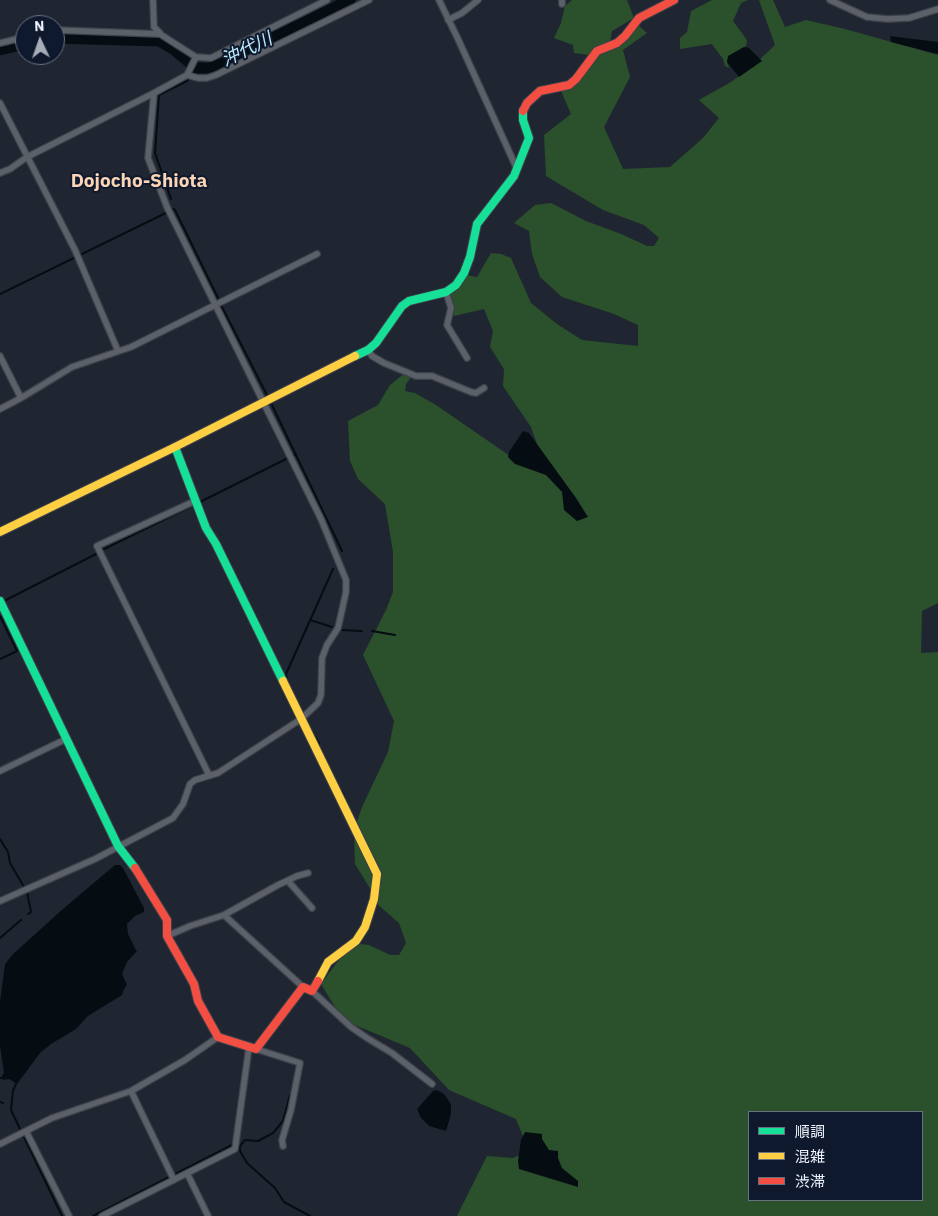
<!DOCTYPE html>
<meta charset="utf-8">
<style>
body{margin:0}
#map{position:relative;width:938px;height:1216px;overflow:hidden;background:#202631;font-family:"IBM Plex Sans","Noto Sans JP",sans-serif}
canvas{display:block}
.legend{position:absolute;left:748px;top:1111px;width:175px;height:90px;box-sizing:border-box;background:#0f192e;border:1px solid #697181;margin:0;padding:6px 9px;list-style:none;font-size:15px;color:#f0f5fe}
.legend li{display:flex;align-items:center;gap:10px;height:25px}
.legend b{width:25px;border:1px solid #697181}
.north{position:absolute;left:15px;top:15px;width:50px;height:50px;box-sizing:border-box;background:#0f192e;border:1px solid #697181;border-radius:50%;rotate:357deg;font-size:14px;font-weight:700;line-height:20px;text-align:center;color:#f0f5fe}
.north::after{content:'';display:block;margin:auto;width:18px;height:22px;background:#a7adb6;clip-path:polygon(50% 0,100% 100%,50% 72%,0 100%)}
</style>
<div id="map">
<canvas width="938" height="1216"></canvas>
<ul class="legend">
<li><b style="height:6px;background:#16e098"></b>順調</li>
<li><b style="height:6px;background:#ffcf43"></b>混雑</li>
<li><b style="height:6px;background:#f24e42"></b>渋滞</li>
</ul>
<div class="north">N</div>
</div>
<script>
const ctx = document.querySelector('canvas').getContext('2d');
ctx.lineJoin = 'round';
function fill(path, color) { ctx.fillStyle = color; ctx.fill(path, 'evenodd'); }
const poly = rows => new Path2D(rows.map(r => 'M' + r).join(''));
function strokePath(path, color, width, dash) { ctx.strokeStyle = color; ctx.lineWidth = width; ctx.lineCap = dash ? 'butt' : 'round'; ctx.setLineDash(dash || []); ctx.stroke(path); }
function drawText(font, color, halo, rows, align = 'center') {
  ctx.font = font + ' "IBM Plex Sans","Noto Sans JP",sans-serif'; ctx.lineWidth = 4; ctx.setLineDash([]); ctx.textBaseline = 'middle'; ctx.strokeStyle = halo; ctx.fillStyle = color; for (const [text, x, y, turn = 0] of rows) {
    ctx.save(); ctx.translate(x, y); ctx.rotate((+turn || 0) * Math.PI / 180); ctx.textAlign = isNaN(turn) ? turn : align; if (halo) ctx.strokeText(text, 0, 0); ctx.fillText(text, 0, 0); ctx.restore();
  }
}
fill(poly([
 [572,0,627,0,634,18,612,31,610,43,589,55,574,53,573,45,554,38,561,23,565,6],
 [712,0,748,0,741,3,733,21,747,40,746,46,729,57,727,62,729,68,725,66,723,59,712,44,680,49,680,38,687,32,691,11],
 [759,0,773,0,785,27,806,20,845,29,938,55,938,603,922,611,921,653,938,652,938,1216,457,1216,487,1156,513,1158,529,1151,516,1119,449,1090,410,1048,343,1020,321,984,341,957,359,944,369,945,390,955,399,955,406,943,399,923,376,903,371,890,355,864,354,831,362,807,388,752,394,721,363,655,386,610,393,592,393,552,385,504,358,479,350,461,348,421,378,405,390,385,405,373,411,377,406,384,405,391,415,393,436,405,507,454,538,471,543,461,531,427,503,386,504,369,490,347,493,331,484,309,454,316,453,306,449,293,466,275,477,277,491,253,501,254,511,258,531,303,557,324,582,340,638,346,638,325,614,314,562,297,540,277,532,254,529,231,514,223,535,205,551,203,586,221,621,234,647,246,654,246,659,238,644,225,603,210,546,176,544,135,571,114,561,91,575,84,599,52,623,41,638,25,647,33,623,50,630,77,604,127,623,169,670,167,703,138,719,118,699,100,731,82,754,65,775,45],
 [749,1112,922,1112,922,1200,749,1200]
]), '#2a512b');
fill(poly([
 [890,36,938,42,938,54,891,42],
 [744,47,749,48,762,61,739,77,727,62,728,56],
 [523,431,529,433,576,498,588,517,577,521,564,510,562,492,546,475,515,464,508,457,509,452],
 [115,865,120,865,123,868,144,908,144,912,135,916,127,924,128,934,137,952,135,953,127,962,122,974,127,985,124,989,122,995,88,1016,76,1029,51,1044,40,1053,17,1084,9,1079,3,1080,2,1075,4,1073,0,1046,0,1002,5,964,13,954,63,909],
 [437,1090,444,1094,451,1104,451,1114,446,1131,429,1126,421,1118,417,1109,433,1091],
 [525,1132,542,1134,542,1139,549,1150,558,1151,558,1158,562,1168,578,1181,578,1187,519,1169,518,1161,521,1140]
]), '#050d12');
strokePath(poly([
 [192,74,196,68],
 [171,199,155,153,159,95,187,81,189,78],
 [175,210,219,300],
 [0,294,174,209],
 [221,305,268,397],
 [271,403,342,551],
 [198,503,296,454],
 [102,550,194,505],
 [2,602,98,553],
 [0,616,17,651,0,659],
 [310,620,332,627],
 [341,630,362,631],
 [372,631,395,635],
 [287,681,286,674,333,569],
 [310,729,319,743,319,747],
 [325,760,333,775],
 [336,782,344,796],
 [0,839,8,852,10,863,27,892,31,912,28,914],
 [0,938,21,920],
 [0,1078,3,1078],
 [16,1084,13,1091,11,1110,21,1131],
 [0,1102,3,1103],
 [23,1135,62,1216],
 [240,1146,240,1151,247,1163,275,1188,284,1202,310,1216],
 [93,1216,232,1145,240,1146,245,1140,258,1141,273,1133,283,1121,290,1095]
]), '#050d12', 2);
strokePath(poly([
 [55,38,159,41,173,49,196,68,211,68,350,0],
 [0,50,25,44]
]), '#050d12', 11);
const street = poly([
 [153,0,154,27,160,33],
 [439,0,458,39,517,169],
 [830,0,867,17,887,19,909,18,938,9],
 [562,4,562,0],
 [448,20,462,13,478,0],
 [55,30,160,34,196,57,211,58,327,0],
 [0,43,25,37],
 [187,75,198,78,207,78,216,75,369,0],
 [0,103,75,250,118,351],
 [0,173,10,169,27,157,154,93,187,75,196,57],
 [446,292,451,308,447,325,467,358],
 [368,350,372,356,384,363,416,376,432,376,471,392,476,393,484,388],
 [0,356,21,398],
 [0,409,21,398,72,367,131,347,317,254],
 [195,501,97,546,209,775],
 [0,771,66,739],
 [288,881,312,908],
 [0,901,95,859,173,818,183,804,190,784,195,780,218,773,301,719,318,703,321,695,322,658,327,645,338,628,346,592,346,580,321,519,167,207,148,158,154,93],
 [224,915,303,987],
 [167,936,190,926,224,915,278,885,297,876,308,873],
 [312,991,351,1027,367,1038,392,1053,432,1084],
 [256,1049,300,1063,291,1110,282,1140,283,1146],
 [131,1091,174,1180],
 [26,1131,69,1216],
 [0,1144,52,1118,131,1091,185,1060,218,1037],
 [187,1173,208,1216],
 [102,1216,235,1149,249,1047]
]);
const fast = poly([
 [355,356,368,350,376,343,402,306,409,301,446,292,456,285,464,273,470,257,477,224,514,176,529,138,523,120,523,111],
 [175,447,206,528,216,544,283,681],
 [0,601,118,846,135,868]
]);
const slow = poly([
 [0,532,175,447,355,356],
 [283,681,377,874,374,899,365,927,356,941,328,962,318,981]
]);
const jam = poly([
 [523,111,527,103,540,91,569,85,576,79,597,51,617,43,625,36,639,18,674,0],
 [135,868,167,920,167,936,194,984,198,1001,218,1037,256,1049,303,987,312,991,318,981]
]);
strokePath(street, '#3d414a', 8);
strokePath(fast, '#3d414a', 10);
strokePath(slow, '#3d414a', 10);
strokePath(jam, '#3d414a', 10);
strokePath(street, '#5c6069', 5.5);
strokePath(fast, '#16e098', 8);
strokePath(slow, '#ffcf43', 8);
strokePath(jam, '#f24e42', 8);
drawText('italic 18px', '#bcebfb', '#0f192e', [
 ["沖代川",247,50,-26]
]);
drawText('bold 19px', '#fbd4b5', '#0f192e', [
 ["Dojocho-Shiota",139,182]
]);
</script>
